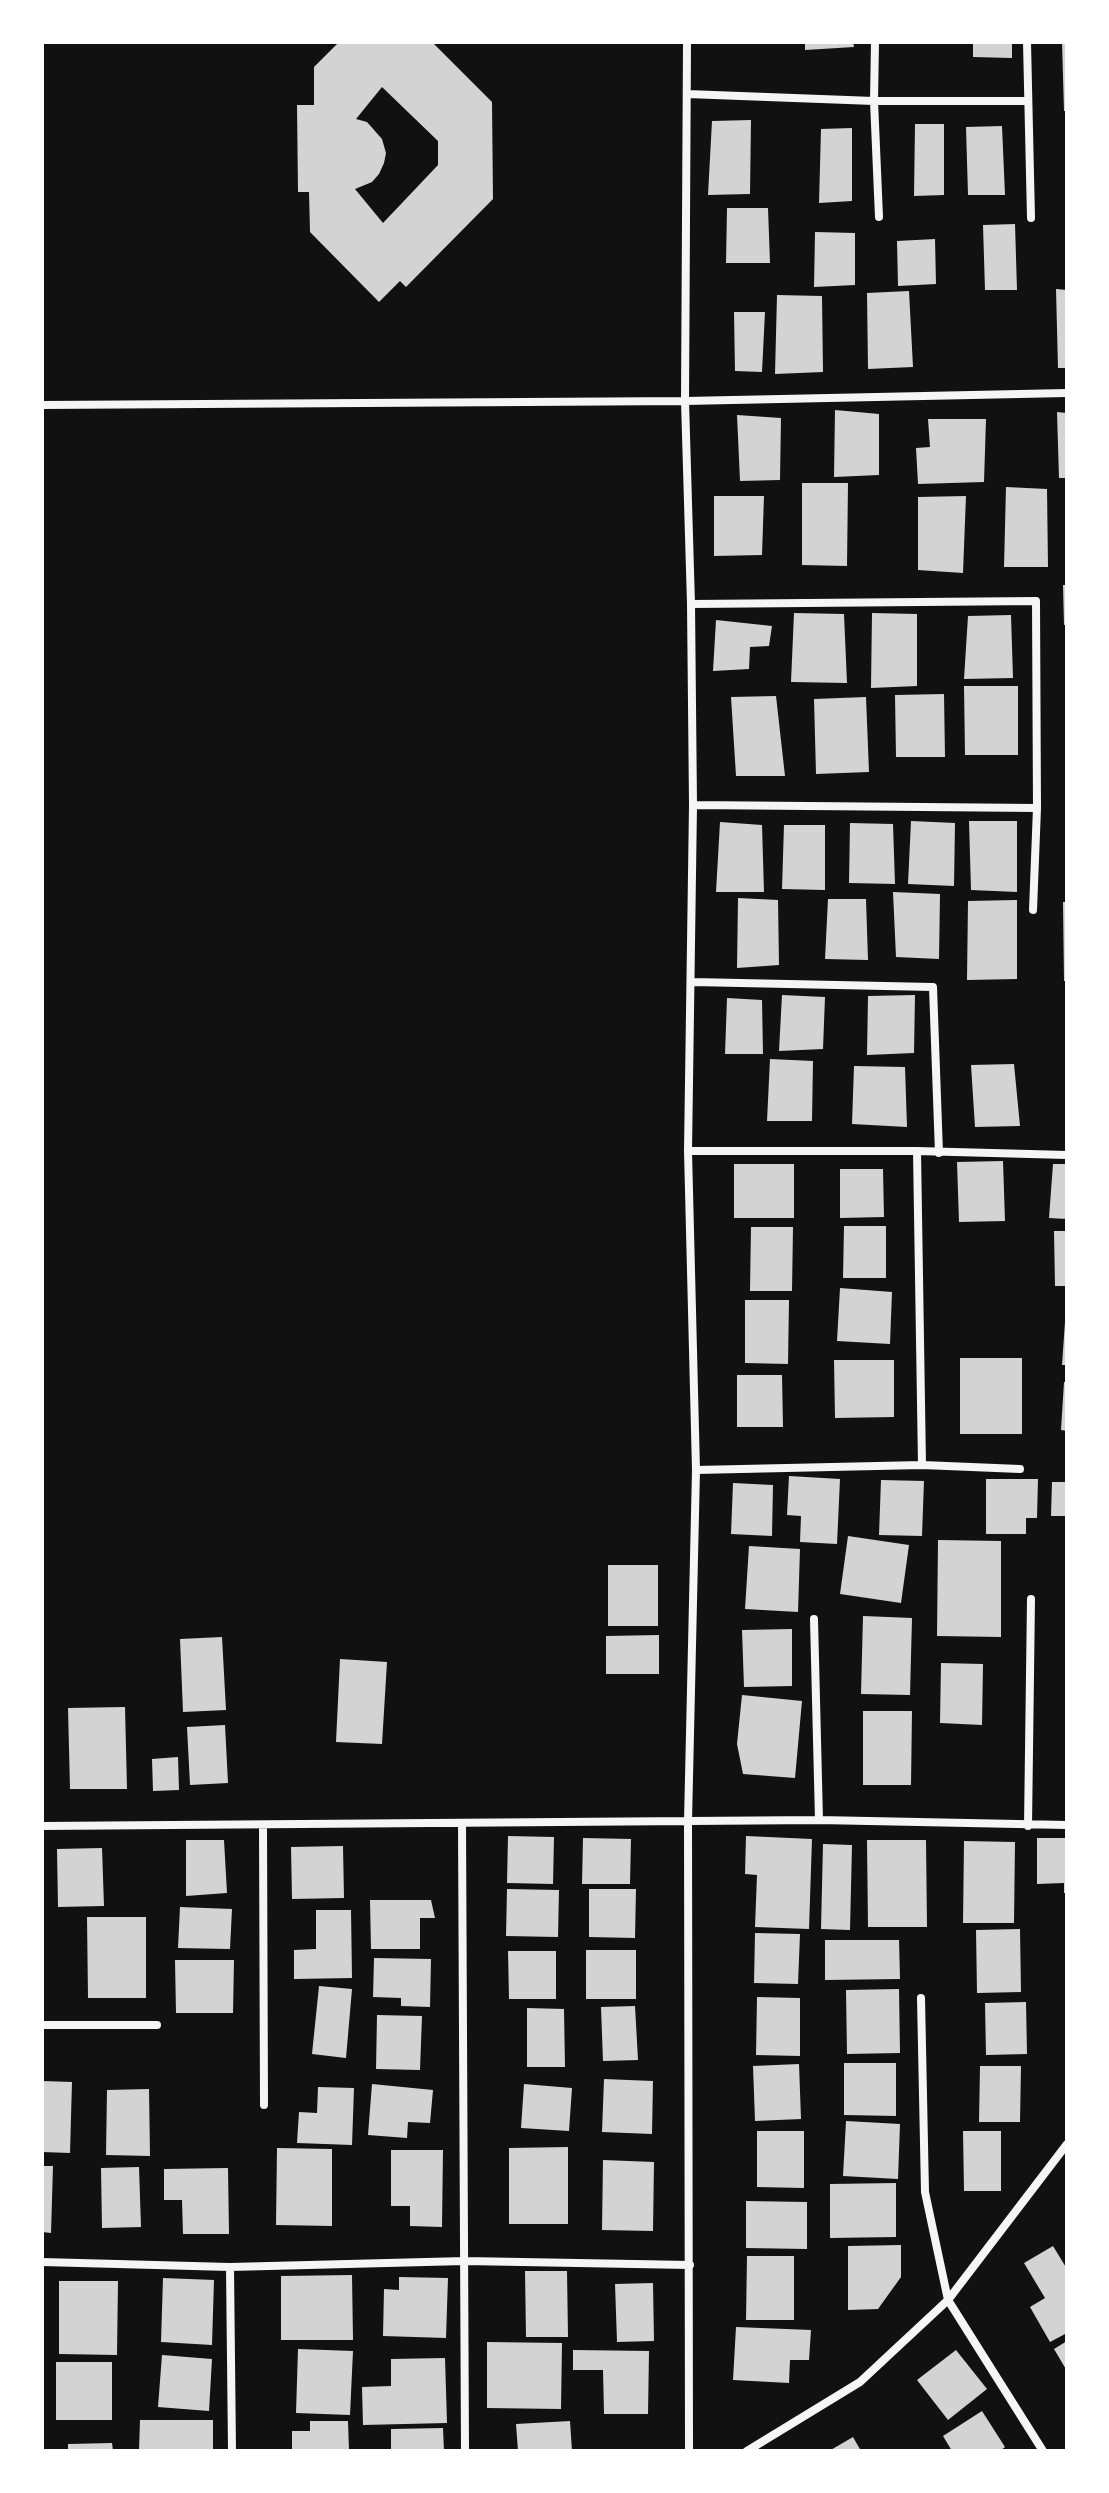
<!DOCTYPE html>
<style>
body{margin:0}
#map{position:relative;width:1109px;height:2493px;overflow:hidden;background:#111;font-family:Helvetica,sans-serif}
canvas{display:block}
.frame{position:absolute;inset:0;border:44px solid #fff;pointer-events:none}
</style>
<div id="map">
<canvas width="1109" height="2493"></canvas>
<div class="frame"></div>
</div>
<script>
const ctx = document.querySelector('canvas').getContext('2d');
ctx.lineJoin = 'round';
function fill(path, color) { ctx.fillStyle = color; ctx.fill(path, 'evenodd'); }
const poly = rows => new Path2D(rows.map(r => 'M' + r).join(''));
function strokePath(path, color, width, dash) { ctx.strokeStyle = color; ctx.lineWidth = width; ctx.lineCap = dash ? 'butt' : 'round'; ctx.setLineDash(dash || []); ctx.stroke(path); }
fill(poly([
 [339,42,432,42,492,102,493,199,406,287,400,281,379,302,310,232,309,192,298,192,297,105,314,105,314,67],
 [382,87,438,141,438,165,383,223,355,189,372,182,379,174,384,163,386,153,382,139,367,122,356,119],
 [805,42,853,42,854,47,805,50],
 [973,42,1012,42,1012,58,973,57],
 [1062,42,1067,42,1067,111,1064,111],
 [751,120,750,194,708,195,712,121],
 [915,124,944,124,944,195,914,196],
 [1002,126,1005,195,968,195,966,127],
 [852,128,852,201,819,203,821,129],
 [727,208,768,208,770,263,726,263],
 [1015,224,1017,290,985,290,983,225],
 [815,232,855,233,855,285,814,287],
 [935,239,936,284,898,286,897,241],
 [1056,289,1067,290,1067,368,1058,368],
 [909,291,913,367,868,369,867,293],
 [777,295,822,296,823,372,775,374],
 [734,312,765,312,762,372,735,371],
 [835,410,879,414,879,475,834,477],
 [1057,412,1067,413,1067,478,1059,478],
 [737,415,781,418,780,480,740,481],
 [928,419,986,419,984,482,918,484,916,448,930,447],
 [802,483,848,483,847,566,802,565],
 [1006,487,1047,489,1048,567,1004,567],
 [714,496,764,496,762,555,714,556],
 [966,496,963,573,918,570,918,497],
 [1063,585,1067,585,1067,625,1064,625],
 [794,613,844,614,847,683,791,682],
 [872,613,917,614,917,686,871,688],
 [1011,615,1013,678,964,679,968,616],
 [716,620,772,626,769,646,750,647,749,669,713,671],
 [964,686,1018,686,1018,755,965,755],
 [944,694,945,757,896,757,895,695],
 [776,696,785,776,736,776,731,697],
 [866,697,869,772,816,774,814,699],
 [911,821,955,823,954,886,908,884],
 [969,821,1017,821,1017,892,971,890],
 [720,822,762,825,764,892,716,892],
 [850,823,893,824,895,884,849,883],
 [784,825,825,825,825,890,782,889],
 [893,892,940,894,939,959,896,957],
 [738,898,778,900,779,965,737,968],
 [828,899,866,899,868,960,825,959],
 [1017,900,1017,979,967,980,968,901],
 [1063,902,1067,902,1067,981,1064,981],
 [782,995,825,997,823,1049,779,1051],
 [915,995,914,1053,867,1055,868,996],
 [727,998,762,1000,763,1054,725,1054],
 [770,1059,813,1061,812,1121,767,1121],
 [1014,1064,1020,1126,975,1127,971,1065],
 [854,1066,905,1067,907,1127,852,1124],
 [1003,1161,1005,1221,959,1222,957,1162],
 [734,1164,794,1164,794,1218,734,1218],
 [1053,1164,1067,1164,1067,1219,1049,1218],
 [840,1169,883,1169,884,1217,840,1218],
 [844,1226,886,1226,886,1278,843,1278],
 [751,1227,793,1227,792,1291,750,1291],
 [1054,1231,1067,1231,1067,1286,1055,1286],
 [840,1288,892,1292,890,1344,837,1341],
 [745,1300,789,1300,788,1364,745,1363],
 [1065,1322,1067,1322,1067,1365,1062,1365],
 [960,1358,1022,1358,1022,1434,960,1434],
 [834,1360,894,1360,894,1417,835,1418],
 [737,1375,782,1375,783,1427,737,1427],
 [1064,1382,1067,1382,1067,1431,1061,1430],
 [789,1476,840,1479,837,1544,800,1542,801,1516,787,1515],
 [986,1479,1038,1479,1037,1518,1026,1518,1026,1534,986,1534],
 [881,1480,924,1481,922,1536,879,1535],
 [1052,1482,1067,1482,1067,1516,1051,1516],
 [733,1483,773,1485,772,1536,731,1534],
 [848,1536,909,1545,901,1603,840,1594],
 [938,1540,1001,1541,1001,1637,937,1636],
 [749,1546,800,1549,798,1612,745,1609],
 [608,1565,658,1565,658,1626,608,1626],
 [863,1616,912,1618,910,1695,861,1694],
 [792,1629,792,1686,744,1687,742,1630],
 [659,1635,659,1674,606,1674,606,1636],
 [222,1637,226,1710,183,1712,180,1639],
 [340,1659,387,1662,382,1744,336,1742],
 [941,1663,983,1664,982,1725,940,1723],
 [742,1695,802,1701,795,1778,743,1774,737,1744],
 [125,1707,127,1789,70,1789,68,1708],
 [863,1711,912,1711,911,1785,863,1785],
 [225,1725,228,1783,190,1785,187,1727],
 [178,1757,179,1790,153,1791,152,1759],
 [508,1836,554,1837,553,1884,507,1883],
 [746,1836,812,1839,809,1929,755,1927,757,1875,745,1874],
 [583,1838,631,1839,630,1884,582,1884],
 [1037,1838,1067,1838,1067,1893,1064,1893,1064,1883,1037,1884],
 [186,1840,224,1840,227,1893,186,1896],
 [867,1840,926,1840,927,1927,868,1927],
 [964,1841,1015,1842,1014,1923,963,1923],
 [823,1844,852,1845,850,1930,821,1929],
 [343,1846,344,1898,292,1899,291,1847],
 [102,1848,104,1906,58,1907,57,1849],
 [507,1889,559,1890,558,1937,506,1936],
 [589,1889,636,1889,635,1938,589,1937],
 [370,1900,431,1900,435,1918,420,1918,420,1949,371,1949],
 [180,1907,232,1909,230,1949,178,1948],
 [316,1910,351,1910,352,1978,294,1979,294,1950,316,1949],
 [87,1917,146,1917,146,1998,88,1998],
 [1020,1929,1021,1992,977,1993,976,1930],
 [755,1933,800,1934,798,1984,754,1983],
 [825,1940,899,1940,900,1979,825,1980],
 [586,1950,636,1950,636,1999,586,1999],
 [508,1951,556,1951,556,1999,509,1999],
 [374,1958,431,1959,430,2007,401,2006,401,1998,373,1997],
 [175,1960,234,1960,233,2013,176,2013],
 [319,1986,352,1989,346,2058,312,2054],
 [899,1989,900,2053,847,2054,846,1990],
 [757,1997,800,1998,800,2056,756,2055],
 [1026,2002,1027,2054,986,2055,985,2003],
 [635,2006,638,2060,603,2061,601,2007],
 [527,2008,564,2009,565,2067,527,2067],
 [377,2015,422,2016,420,2070,376,2069],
 [844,2063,896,2063,896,2116,844,2115],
 [799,2064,801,2119,755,2121,753,2066],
 [980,2066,1021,2066,1020,2122,979,2122],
 [604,2079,653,2081,652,2134,602,2132],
 [42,2081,72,2082,70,2153,42,2152],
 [372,2084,433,2090,430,2123,408,2122,407,2138,368,2135],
 [524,2084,572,2088,569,2131,521,2128],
 [318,2087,354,2088,352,2145,297,2143,299,2112,317,2113],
 [149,2089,150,2156,106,2155,107,2090],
 [846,2121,900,2124,898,2179,843,2176],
 [757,2131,804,2131,804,2188,757,2187],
 [963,2131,1001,2131,1001,2191,964,2191],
 [568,2147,568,2224,509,2224,509,2148],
 [277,2148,332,2149,332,2226,276,2225],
 [391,2150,443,2150,442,2227,410,2226,410,2206,391,2206],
 [603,2160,654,2162,653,2231,602,2230],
 [42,2166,53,2166,51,2233,42,2232],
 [139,2167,141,2227,102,2228,101,2168],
 [228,2168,229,2234,183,2234,182,2200,164,2200,164,2169],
 [896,2183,896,2237,830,2238,830,2184],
 [746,2201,807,2202,807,2249,746,2248],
 [901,2245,901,2277,878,2309,848,2310,848,2246],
 [1053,2246,1067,2269,1067,2333,1050,2342,1030,2307,1045,2298,1024,2263],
 [747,2256,794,2256,794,2320,746,2320],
 [525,2271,567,2271,568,2337,526,2337],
 [352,2275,353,2340,281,2340,281,2276],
 [399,2277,448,2278,446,2338,383,2336,384,2289,399,2290],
 [163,2278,214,2280,212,2345,161,2342],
 [59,2281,118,2281,117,2355,59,2354],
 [653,2283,654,2341,617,2342,615,2284],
 [736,2327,811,2330,809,2360,790,2360,789,2383,733,2380],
 [1067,2341,1067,2371,1054,2349],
 [487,2342,562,2343,561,2409,487,2408],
 [298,2349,353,2351,350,2415,296,2413],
 [573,2350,649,2351,648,2414,604,2414,603,2370,573,2370],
 [956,2350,987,2389,948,2420,917,2380],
 [162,2355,212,2359,209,2411,158,2407],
 [445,2358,447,2423,363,2425,362,2387,391,2386,391,2359],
 [56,2362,112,2362,112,2420,56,2420],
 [982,2411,1005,2447,1000,2451,952,2451,943,2436],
 [140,2420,213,2420,213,2451,139,2451],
 [310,2421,348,2421,349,2451,292,2451,292,2431,310,2431],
 [570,2421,572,2451,518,2451,516,2424],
 [443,2428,444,2451,391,2451,391,2429],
 [853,2437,861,2451,829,2451],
 [112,2443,113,2451,68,2451,68,2444]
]), '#d3d3d3');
strokePath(poly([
 [687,42,685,401,691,604,693,805,688,1151,696,1470,688,1821,689,2451],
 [875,42,874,101,879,217],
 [1027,42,1031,218],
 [687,94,874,101,1028,101],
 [42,405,685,401,1067,393],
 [691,604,1036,601,1037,808,693,805],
 [1033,910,1037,808],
 [692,982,933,987,939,1153],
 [688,1151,917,1151,1067,1155],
 [917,1151,922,1465],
 [696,1470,922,1465,1020,1469],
 [814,1619,819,1820],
 [462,1823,465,2451],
 [263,1825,264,2105],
 [42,1826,819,1820,1067,1825],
 [1028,1826,1031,1599],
 [921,1998,925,2192,948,2300,1043,2451],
 [42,2025,157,2025],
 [42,2262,230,2267,465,2261,690,2265],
 [230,2267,232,2451],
 [747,2451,860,2382,948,2300,1067,2144]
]), '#f5f5f5', 8);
</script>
